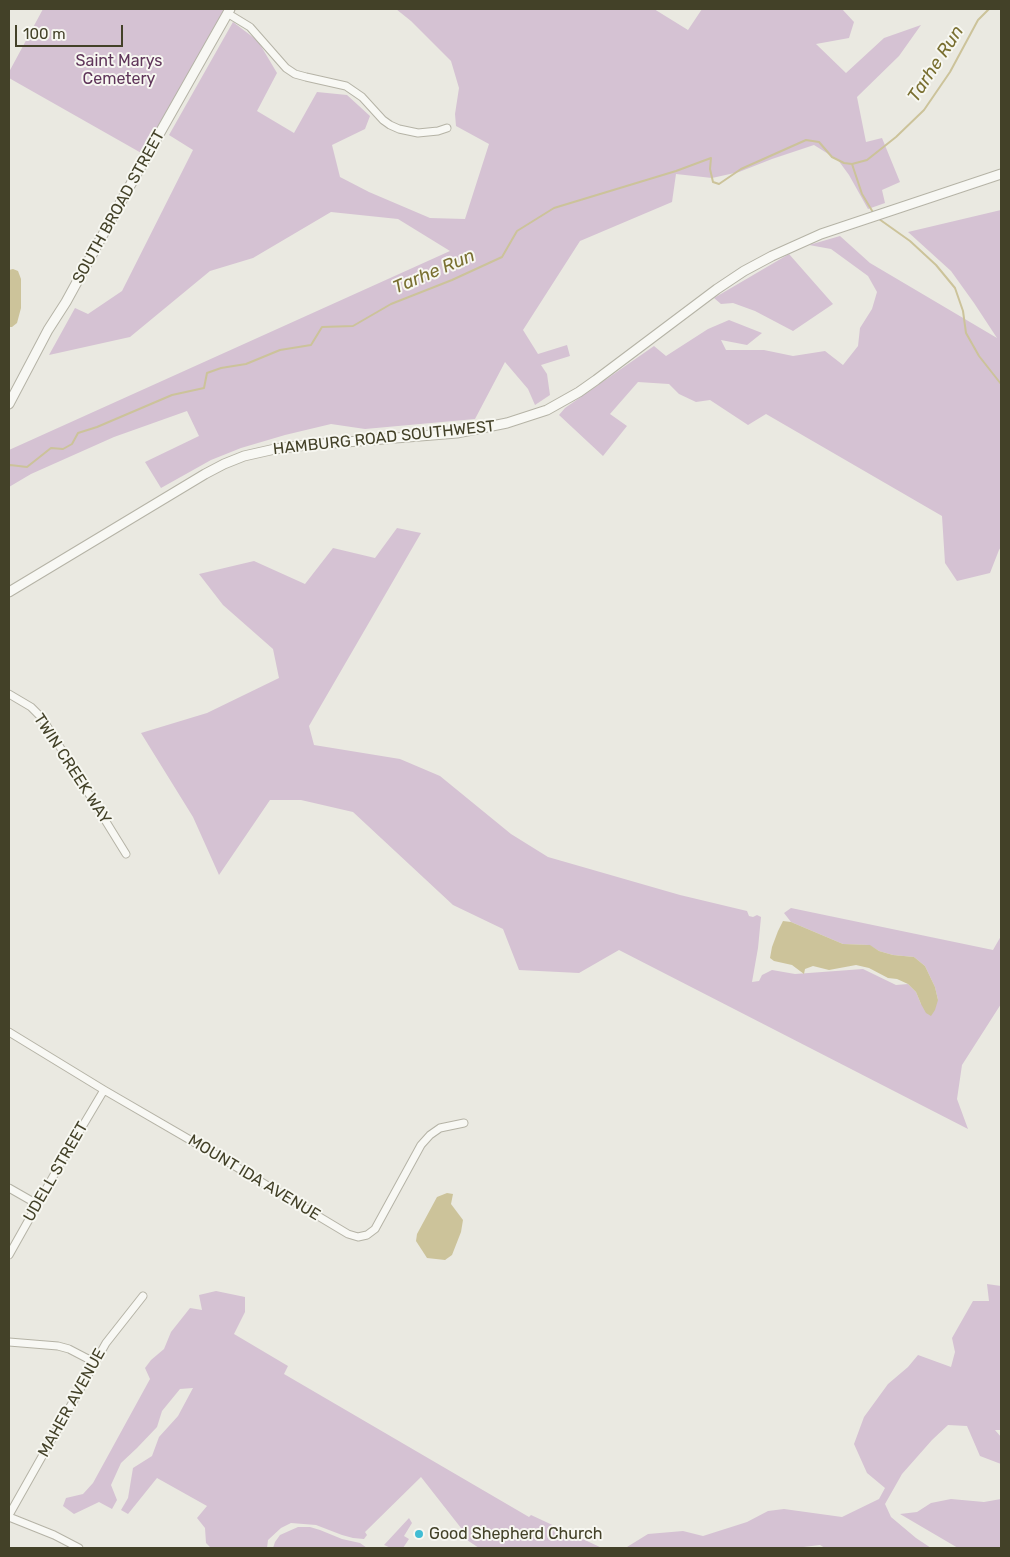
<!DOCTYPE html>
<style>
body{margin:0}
#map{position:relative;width:1010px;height:1557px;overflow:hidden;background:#eae9e1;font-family:Rubik,sans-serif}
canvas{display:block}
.frame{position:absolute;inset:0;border:10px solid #434128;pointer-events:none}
.scale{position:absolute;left:15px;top:25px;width:108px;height:22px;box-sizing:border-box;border:2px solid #434128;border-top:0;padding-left:6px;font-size:15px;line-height:18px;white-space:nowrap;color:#434128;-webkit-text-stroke:4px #f7f7f1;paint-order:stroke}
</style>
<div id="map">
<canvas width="1010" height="1557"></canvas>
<div class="frame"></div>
<div class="scale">100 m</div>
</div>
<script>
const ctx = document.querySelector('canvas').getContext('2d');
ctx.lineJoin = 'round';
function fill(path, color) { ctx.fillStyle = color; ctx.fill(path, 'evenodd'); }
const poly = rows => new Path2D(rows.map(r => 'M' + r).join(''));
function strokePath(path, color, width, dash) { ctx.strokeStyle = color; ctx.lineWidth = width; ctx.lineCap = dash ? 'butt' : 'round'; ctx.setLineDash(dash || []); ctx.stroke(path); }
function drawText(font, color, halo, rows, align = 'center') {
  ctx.font = font + ' Rubik,sans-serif'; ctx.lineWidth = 4; ctx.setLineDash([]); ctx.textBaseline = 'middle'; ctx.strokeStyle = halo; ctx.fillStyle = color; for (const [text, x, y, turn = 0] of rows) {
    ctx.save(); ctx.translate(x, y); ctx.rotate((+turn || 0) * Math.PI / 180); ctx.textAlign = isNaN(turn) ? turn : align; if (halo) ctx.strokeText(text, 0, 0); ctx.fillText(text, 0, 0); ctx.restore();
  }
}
fill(poly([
 [43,9,225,9,143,154,9,78,9,72],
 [396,9,654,9,688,30,702,9,842,9,854,22,849,38,816,44,846,73,884,38,921,25,899,56,857,97,866,142,882,138,900,182,882,190,885,203,868,209,849,175,838,160,814,145,772,159,739,172,712,178,676,174,672,202,580,241,523,330,538,354,567,345,570,356,541,365,547,374,550,395,535,405,528,389,505,362,475,419,365,429,331,424,285,435,241,448,211,460,161,488,145,462,199,436,187,411,114,437,31,474,9,487,9,450,450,251,398,219,331,212,253,258,210,271,130,337,49,355,75,308,88,314,122,291,193,150,169,135,233,22,258,41,277,73,257,111,294,133,317,92,347,95,370,116,365,129,332,145,340,177,369,192,430,218,465,219,489,144,456,126,455,114,459,88,451,61,411,21],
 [1001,210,1001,547,999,550,990,573,957,581,945,563,942,516,766,414,748,425,710,400,696,402,679,394,669,384,638,382,610,414,627,426,603,456,559,415,565,408,654,346,666,356,708,329,729,320,762,333,747,345,721,340,726,350,764,350,793,356,825,351,843,365,858,346,860,328,872,309,877,292,868,276,831,249,809,245,840,236,870,263,997,338,974,303,951,271,908,232],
 [789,254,833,304,793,331,755,311,733,303,721,304,714,298],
 [397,528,421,533,309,726,314,745,400,759,440,776,511,834,548,857,680,895,747,911,749,916,753,917,757,915,761,917,758,948,752,982,759,981,762,975,772,970,795,974,863,969,896,985,908,984,916,992,921,1004,938,1000,935,987,925,966,914,957,893,955,879,951,869,945,843,944,791,922,784,913,791,908,993,950,1001,936,1001,1004,962,1065,957,1099,968,1129,619,950,579,973,519,970,503,929,453,905,353,812,301,800,270,800,219,875,193,817,141,733,207,713,279,678,273,649,223,605,199,574,254,561,305,584,333,548,375,558],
 [987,1284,1001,1286,1001,1430,995,1430,1001,1437,1001,1464,980,1456,967,1426,948,1425,932,1440,902,1474,885,1504,891,1517,916,1538,931,1548,825,1548,820,1545,795,1548,611,1548,627,1547,648,1534,683,1531,703,1536,747,1522,768,1511,784,1509,842,1517,879,1499,885,1488,867,1473,854,1444,864,1417,888,1384,908,1367,918,1355,951,1367,955,1352,952,1338,973,1301,989,1301],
 [216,1291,245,1297,245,1312,234,1334,288,1366,284,1374,529,1517,531,1515,602,1548,479,1548,458,1534,461,1528,421,1477,365,1532,367,1535,364,1539,353,1538,342,1535,316,1525,291,1523,281,1528,268,1540,267,1548,211,1548,206,1543,205,1528,197,1518,207,1506,157,1478,128,1514,121,1510,128,1498,133,1468,152,1456,159,1437,178,1416,193,1388,180,1389,162,1411,157,1427,137,1448,121,1463,111,1485,117,1500,112,1509,99,1502,74,1514,63,1506,66,1498,83,1494,93,1483,150,1379,145,1368,151,1360,164,1349,171,1332,190,1308,202,1310,199,1295],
 [951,1499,984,1502,1001,1499,1001,1548,958,1548,900,1514,917,1512,931,1503],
 [409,1518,412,1523,404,1536,409,1539,403,1548,391,1548,384,1545],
 [298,1527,310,1527,320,1530,342,1539,360,1543,367,1548,273,1548,275,1542,280,1535]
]), '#d5c2d3');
fill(poly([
 [13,269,18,271,21,279,21,308,17,323,12,327,9,327,9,270],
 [783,921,791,922,843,944,870,945,879,951,893,955,914,957,925,966,935,987,938,1000,935,1010,931,1016,926,1013,921,1004,916,992,908,984,897,979,888,978,869,968,856,965,829,970,813,966,805,969,804,974,792,965,774,961,770,958,772,947,778,931],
 [447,1193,453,1194,451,1204,463,1220,461,1232,452,1255,445,1260,427,1258,416,1241,417,1234,437,1197]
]), '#ccc39a');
strokePath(poly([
 [852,164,862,194,874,214],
 [879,219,910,241,936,265,955,288,963,311,966,333,979,356,1001,384],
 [9,466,10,465,27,467,51,448,63,449,72,444,78,433,97,427,172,395,204,388,207,373,221,368,246,364,280,350,311,345,322,327,353,326,391,304,452,280,502,257,517,231,554,208,676,171,711,158,710,169,713,182,719,184,741,169,806,140,819,142,832,157,844,163,852,164,867,160,896,137,924,110,950,72,978,20,989,9]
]), '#ccc39a', 2);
const minor = poly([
 [227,13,250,27,286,68,295,74,306,77,346,86,362,97,383,120,390,125,399,129,418,133,438,131,447,128],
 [9,694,31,707,42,718,126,854],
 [9,1032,104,1090,228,1162,348,1234,358,1237,367,1235,375,1229,421,1145,430,1135,440,1128,464,1123],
 [9,1188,37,1204],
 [9,1255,63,1159,104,1090],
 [9,1342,58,1346,69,1349,94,1362],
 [9,1515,106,1343,143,1296],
 [9,1517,54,1535,79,1548]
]);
const tertiary = poly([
 [9,404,48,330,66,302,123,198,230,9],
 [9,592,205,474,224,464,244,456,275,449,297,446,457,433,507,423,547,410,579,392,596,380,717,289,744,271,772,256,821,234,1001,174]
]);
strokePath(minor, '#b5b3a6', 9);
strokePath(tertiary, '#b5b3a6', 11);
strokePath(minor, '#f8f8f4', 7);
strokePath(tertiary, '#f8f8f4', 9);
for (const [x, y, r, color] of [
 [419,1534,5,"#41bdd4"]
]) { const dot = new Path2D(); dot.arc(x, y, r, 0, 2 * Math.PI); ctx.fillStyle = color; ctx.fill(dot); strokePath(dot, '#f7f7f1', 2); }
drawText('16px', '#5f355a', '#f7f7f1', [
 ["Saint Marys",119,61],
 ["Cemetery",119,79]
]);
drawText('16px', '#434128', '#f7f7f1', [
 ["SOUTH BROAD STREET",119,207,-61],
 ["HAMBURG ROAD SOUTHWEST",384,438,-6],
 ["TWIN CREEK WAY",72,769,57],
 ["UDELL STREET",56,1172,-60],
 ["MOUNT IDA AVENUE",254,1178,31],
 ["MAHER AVENUE",72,1403,-61]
]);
drawText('16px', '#434128', '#f7f7f1', [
 ["Good Shepherd Church",429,1534]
], 'left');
drawText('italic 18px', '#796f30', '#f7f7f1', [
 ["Tarhe Run",936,64,-57],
 ["Tarhe Run",434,272,-23]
]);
</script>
